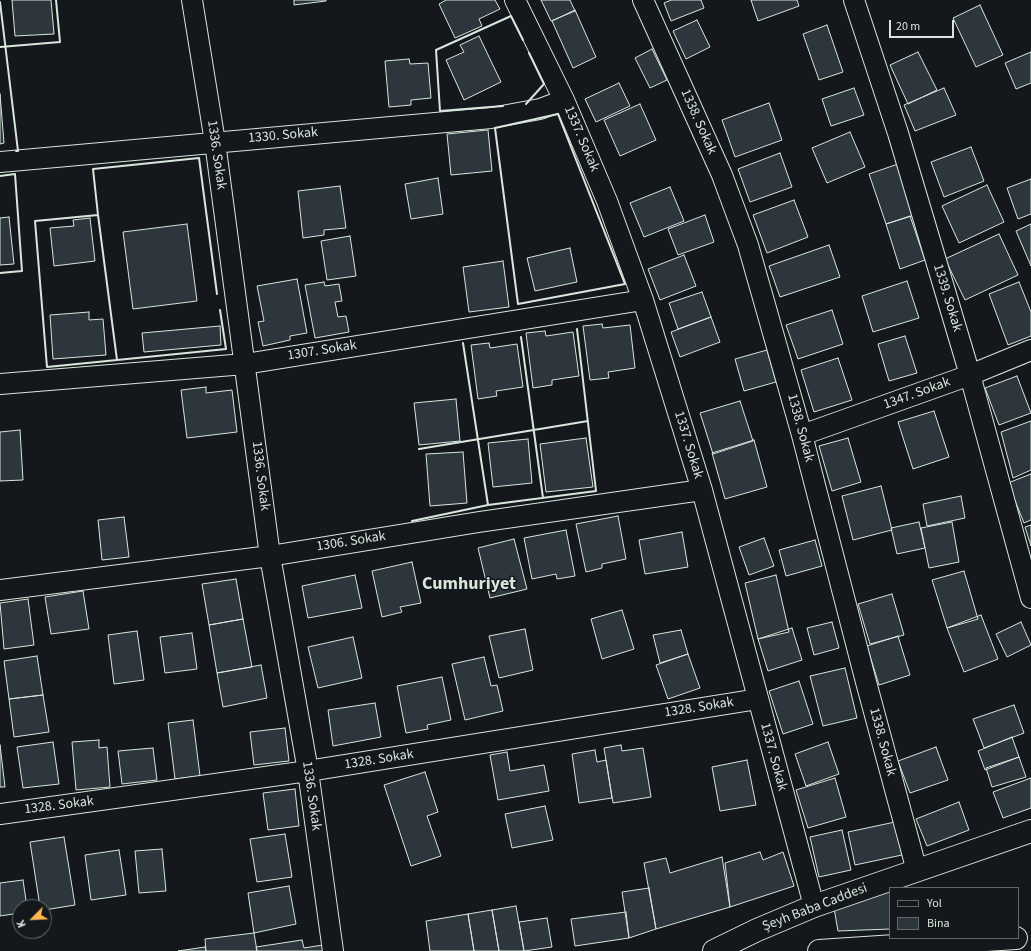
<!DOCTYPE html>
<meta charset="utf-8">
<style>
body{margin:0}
#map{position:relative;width:1031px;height:951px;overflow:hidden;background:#14181c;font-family:"Source Sans 3",sans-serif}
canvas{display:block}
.legend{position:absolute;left:889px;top:887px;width:130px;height:52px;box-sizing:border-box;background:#14181c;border:1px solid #626a69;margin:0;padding:5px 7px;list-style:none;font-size:12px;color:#d8e6dc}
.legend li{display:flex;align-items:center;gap:8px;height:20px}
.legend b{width:20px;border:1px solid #626a69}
.north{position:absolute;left:12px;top:899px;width:40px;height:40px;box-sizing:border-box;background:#14181c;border:1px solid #626a69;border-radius:50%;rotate:246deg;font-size:11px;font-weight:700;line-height:16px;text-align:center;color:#d8e6dc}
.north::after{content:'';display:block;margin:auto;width:14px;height:18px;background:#ffb74d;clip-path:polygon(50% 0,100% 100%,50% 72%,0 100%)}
.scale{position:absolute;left:889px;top:20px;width:65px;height:18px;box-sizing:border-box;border:2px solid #d8e6dc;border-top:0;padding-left:5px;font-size:12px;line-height:14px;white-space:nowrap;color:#d8e6dc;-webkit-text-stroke:3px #14181c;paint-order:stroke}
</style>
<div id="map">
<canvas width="1031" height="951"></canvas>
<ul class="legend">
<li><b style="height:5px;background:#14181c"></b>Yol</li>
<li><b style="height:11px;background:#2c363c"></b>Bina</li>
</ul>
<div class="north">K</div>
<div class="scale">20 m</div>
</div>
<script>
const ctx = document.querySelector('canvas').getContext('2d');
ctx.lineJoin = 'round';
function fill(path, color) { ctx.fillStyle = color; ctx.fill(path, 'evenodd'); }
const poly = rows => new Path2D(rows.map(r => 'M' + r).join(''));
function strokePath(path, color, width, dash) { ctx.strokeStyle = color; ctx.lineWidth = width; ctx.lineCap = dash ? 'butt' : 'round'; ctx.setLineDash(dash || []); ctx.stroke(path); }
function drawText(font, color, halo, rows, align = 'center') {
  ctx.font = font + ' "Source Sans 3",sans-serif'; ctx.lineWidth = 3; ctx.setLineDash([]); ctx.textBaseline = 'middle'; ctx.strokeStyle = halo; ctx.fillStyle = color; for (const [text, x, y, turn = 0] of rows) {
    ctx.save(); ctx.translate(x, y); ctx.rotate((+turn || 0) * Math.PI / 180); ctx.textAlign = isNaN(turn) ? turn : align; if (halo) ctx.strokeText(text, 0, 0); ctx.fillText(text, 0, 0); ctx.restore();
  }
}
const building = poly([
 [12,0,51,0,54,34,15,36,12,0],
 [294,0,326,0,326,1,294,5,294,0],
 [446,0,495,0,500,9,479,19,482,26,455,38,439,4,446,0],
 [541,0,570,0,575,11,551,21,541,0],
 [671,0,701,0,704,8,671,21,664,3,671,0],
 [751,0,797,0,799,6,758,21,751,0],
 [980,5,1003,55,976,67,953,18,980,5],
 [575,10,596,57,573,68,552,21,575,10],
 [697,20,710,47,686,59,673,31,697,20],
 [827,25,843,72,819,80,803,34,827,25],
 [479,36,501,82,464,100,446,60,464,52,460,45,479,36],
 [652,49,667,80,650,88,635,58,652,49],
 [918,52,937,90,908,104,890,65,918,52],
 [1031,52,1031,83,1016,89,1005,63,1031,52],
 [409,59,410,64,428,63,431,98,411,100,411,105,389,107,385,61,409,59],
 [619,83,630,106,596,122,585,99,619,83],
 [854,88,864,115,831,126,822,99,854,88],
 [944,88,956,115,915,131,904,105,944,88],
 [0,94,4,143,0,144,0,94],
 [769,103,782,140,735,157,722,120,769,103],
 [640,104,656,140,620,156,604,120,640,104],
 [488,130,492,171,451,175,447,134,488,130],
 [850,132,865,167,827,183,812,148,850,132],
 [971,147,984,181,944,197,931,162,971,147],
 [780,153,792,187,750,202,738,169,780,153],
 [898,164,915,215,886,224,869,174,898,164],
 [438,178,443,214,411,219,405,184,438,178],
 [1031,179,1031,214,1018,219,1007,188,1031,179],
 [987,185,1004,222,959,243,942,206,987,185],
 [340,186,346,228,324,230,324,235,303,238,298,191,340,186],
 [670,187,684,221,644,237,630,203,670,187],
 [794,200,808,237,767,253,753,215,794,200],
 [705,215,714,242,678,255,668,229,705,215],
 [910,216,925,260,900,269,886,224,910,216],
 [9,217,14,264,0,265,0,218,9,217],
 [90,218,95,261,54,266,50,228,74,226,73,220,90,218],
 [187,224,197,301,133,309,123,232,187,224],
 [1031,224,1031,266,1016,231,1031,224],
 [999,234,1018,275,965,300,945,259,999,234],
 [350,236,356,276,327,280,321,241,350,236],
 [829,245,840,277,780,297,769,266,829,245],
 [570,248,577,282,535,291,527,258,570,248],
 [684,255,696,286,660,300,648,269,684,255],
 [503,261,509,307,469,312,463,267,503,261],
 [297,279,307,333,290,336,290,340,263,346,258,322,264,321,257,286,297,279],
 [907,281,919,318,873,332,862,296,907,281],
 [324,282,325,286,339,284,342,301,335,302,338,317,346,316,349,332,315,338,305,285,324,282],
 [1019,282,1031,312,1031,336,1008,345,989,294,1019,282],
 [702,292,711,317,678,329,669,303,702,292],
 [832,310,843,344,798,359,786,325,832,310],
 [89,312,89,320,103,319,106,355,53,359,50,315,89,312],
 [711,317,720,342,680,357,671,332,711,317],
 [602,324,603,328,630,325,635,368,608,372,609,378,590,380,583,326,602,324],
 [220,326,221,345,144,352,142,333,220,326],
 [545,331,546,336,573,332,579,376,552,380,552,385,533,388,526,333,545,331],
 [905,336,917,373,889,381,878,344,905,336],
 [489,343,490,348,517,344,523,387,496,391,497,396,478,399,471,345,489,343],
 [767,350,776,382,744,391,735,359,767,350],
 [838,358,852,400,814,412,801,370,838,358],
 [1017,376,1031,413,999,425,985,388,1017,376],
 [206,387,206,393,232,390,237,432,187,438,181,390,206,387],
 [456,399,460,441,419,445,414,403,456,399],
 [740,401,753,441,713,454,700,413,740,401],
 [934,411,949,457,913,469,898,422,934,411],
 [1031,421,1031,470,1013,478,1001,432,1031,421],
 [20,430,23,480,0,481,0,432,20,430],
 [586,438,593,487,546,492,540,444,586,438],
 [848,438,861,482,832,491,819,446,848,438],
 [528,439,532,483,493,487,488,443,528,439],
 [754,440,767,487,725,499,712,453,754,440],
 [463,452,467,503,430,506,426,454,463,452],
 [1031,474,1031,520,1024,523,1008,483,1031,474],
 [881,486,892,530,853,540,842,496,881,486],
 [961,496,965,518,927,526,923,504,961,496],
 [618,516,626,559,602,564,602,568,586,572,576,524,618,516],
 [124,517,129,557,102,560,98,520,124,517],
 [919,522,925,548,897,554,891,528,919,522],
 [952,522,959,562,929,568,921,528,952,522],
 [1031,525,1031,546,1025,527,1031,525],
 [566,530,575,576,557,579,556,574,532,579,524,538,566,530],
 [682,532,688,567,645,574,639,540,682,532],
 [764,538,774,566,749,575,739,547,764,538],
 [514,539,527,589,490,598,478,548,514,539],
 [815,540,822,566,786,576,779,550,815,540],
 [412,562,421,603,400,607,402,612,382,617,372,571,412,562],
 [964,571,978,619,947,628,932,580,964,571],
 [355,575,362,608,308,618,302,586,355,575],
 [776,575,789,632,758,639,745,583,776,575],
 [236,579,243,619,209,625,202,584,236,579],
 [83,591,89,629,51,634,45,597,83,591],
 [892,594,904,635,870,644,858,604,892,594],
 [28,599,34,645,4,649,0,603,28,599],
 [622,610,634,649,602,659,591,619,622,610],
 [981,615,998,659,964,672,947,628,981,615],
 [243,619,252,667,217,673,209,625,243,619],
 [832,622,839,648,814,655,807,628,832,622],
 [1021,622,1031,645,1007,657,996,634,1021,622],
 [792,628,802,660,768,671,758,639,792,628],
 [525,629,533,670,499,678,489,636,525,629],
 [681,630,688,654,660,663,653,635,681,630],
 [137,631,144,680,114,684,108,635,137,631],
 [192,633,197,669,165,673,160,637,192,633],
 [898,636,910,675,879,685,867,646,898,636],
 [353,637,362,678,318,688,308,647,353,637],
 [688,654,700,688,668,699,656,665,688,654],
 [37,656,43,695,9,699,4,661,37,656],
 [484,657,491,686,497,685,503,711,465,720,452,664,484,657],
 [261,665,267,698,223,707,217,673,261,665],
 [845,668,857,718,823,726,810,676,845,668],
 [442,677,451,720,427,725,428,729,406,733,397,686,442,677],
 [799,681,813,724,783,734,769,691,799,681],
 [43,695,49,732,14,737,9,699,43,695],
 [375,703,381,737,333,746,328,710,375,703],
 [1014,705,1024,733,984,748,973,719,1014,705],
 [193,720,200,776,175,779,168,723,193,720],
 [285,728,289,761,254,765,250,732,285,728],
 [1012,737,1019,757,985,770,978,751,1012,737],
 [99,740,99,748,107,747,110,787,76,790,72,742,99,740],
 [53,742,59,784,23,788,17,747,53,742],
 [828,742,839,774,806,786,795,754,828,742],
 [0,745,5,787,0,787,0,745],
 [621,745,622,751,643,748,651,797,613,803,604,748,621,745],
 [936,747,948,780,910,793,898,761,936,747],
 [153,748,157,780,122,784,118,751,153,748],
 [595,750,597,762,606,760,612,798,579,803,572,754,595,750],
 [507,752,510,771,544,765,549,791,498,800,490,755,507,752],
 [1019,757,1026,777,992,787,986,768,1019,757],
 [747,760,756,805,720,811,712,767,747,760],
 [425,772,438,812,427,816,441,856,411,866,384,785,425,772],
 [835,778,846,817,808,828,796,790,835,778],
 [1031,778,1031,808,1003,818,993,792,1031,778],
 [295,789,299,826,268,830,263,793,295,789],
 [959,802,969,830,927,846,916,819,959,802],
 [545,806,553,840,512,848,505,814,545,806],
 [895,822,902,855,855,865,848,832,895,822],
 [842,830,851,870,819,877,810,837,842,830],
 [285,834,292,877,257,882,250,839,285,834],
 [64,837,75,905,44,910,44,907,40,907,30,842,64,837],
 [162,849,166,891,139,893,135,851,162,849],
 [119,850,126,895,91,900,85,855,119,850],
 [760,852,763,860,783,852,794,886,730,907,725,863,760,852],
 [722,857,730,907,656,929,644,863,666,858,670,873,722,857],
 [23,880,27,907,20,907,20,913,0,916,0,883,23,880],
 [289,886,296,924,254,933,248,893,289,886],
 [649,888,656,929,629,938,622,892,649,888],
 [890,890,890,929,838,931,834,908,890,890],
 [516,906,524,951,499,951,492,910,516,906],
 [492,910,499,951,474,951,468,914,492,910],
 [626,912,629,938,575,946,571,919,626,912],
 [468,914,474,951,430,951,426,921,468,914],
 [547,918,552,947,524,951,519,922,547,918],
 [254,933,257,951,206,951,205,939,254,933],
 [302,940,304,948,323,945,324,951,257,951,256,947,302,940],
 [205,947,206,951,178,951,205,947]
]);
fill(building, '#2c363c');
strokePath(building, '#d8e6dc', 1);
const minor = poly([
 [192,0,215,142,270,556,308,771,333,951],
 [515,0,564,100,607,201,643,300,702,490,814,906],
 [643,0,722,175,748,245,802,435,866,682,917,871],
 [854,0,898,133,970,375,1031,598],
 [0,162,491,118,540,109,564,100],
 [0,384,245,364,643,300],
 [802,435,970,375,1031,350],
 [0,590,270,556,479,522,702,490],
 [0,814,308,771,758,699]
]);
const tertiary = poly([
 [714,951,757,930,814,906,1031,831],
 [819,951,1016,938]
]);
strokePath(minor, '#d8e6dc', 22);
strokePath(tertiary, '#d8e6dc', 24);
strokePath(minor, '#14181c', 20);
strokePath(tertiary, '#14181c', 22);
strokePath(poly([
 [0,2,18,151,16,151],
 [0,47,60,42,56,0],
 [526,104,544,84,529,53],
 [503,106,440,111,436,50,511,16,523,40],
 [558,114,625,284,518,304,495,128,558,114],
 [0,176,15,174,22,271,0,273],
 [98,215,117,360,47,367,35,221,98,215],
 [98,215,93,169,199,158,217,294],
 [521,337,543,498],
 [463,343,488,505],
 [117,360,226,349,220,310],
 [419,449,588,421],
 [412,521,488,505,596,491,577,329]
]), '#d8e6dc', 2);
drawText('14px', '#d8e6dc', '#14181c', [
 ["1338. Sokak",698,122,66],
 ["1330. Sokak",283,136,-5],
 ["1337. Sokak",581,139,67],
 ["1336. Sokak",216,155,82],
 ["1339. Sokak",947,298,73],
 ["1307. Sokak",322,351,-9],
 ["1347. Sokak",917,394,-20],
 ["1338. Sokak",800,428,75],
 ["1337. Sokak",688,445,73],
 ["1336. Sokak",260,476,83],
 ["1306. Sokak",351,542,-9],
 ["1328. Sokak",699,708,-9],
 ["1338. Sokak",882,742,75],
 ["1337. Sokak",773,757,75],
 ["1328. Sokak",379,760,-9],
 ["1336. Sokak",311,796,82],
 ["1328. Sokak",59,806,-7],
 ["Şeyh Baba Caddesi",815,908,-21]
]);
drawText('bold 18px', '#d8e6dc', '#14181c', [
 ["Cumhuriyet",469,585]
]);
</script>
